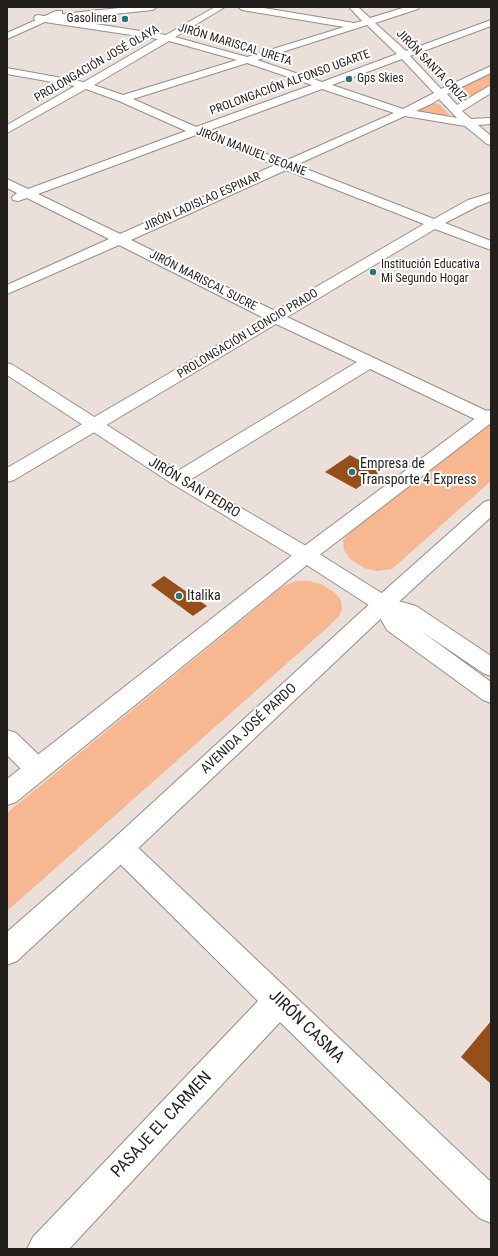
<!DOCTYPE html>
<meta charset="utf-8">
<style>
body{margin:0}
#map{position:relative;width:498px;height:1256px;overflow:hidden;background:#eadfd9;font-family:"Roboto Condensed",sans-serif}
canvas{display:block}
.frame{position:absolute;inset:0;border:8px solid #231f1d;pointer-events:none}
</style>
<div id="map">
<canvas width="498" height="1256"></canvas>
<div class="frame"></div>
</div>
<script>
const ctx = document.querySelector('canvas').getContext('2d');
ctx.lineJoin = 'round';
function fill(path, color) { ctx.fillStyle = color; ctx.fill(path, 'evenodd'); }
const poly = rows => new Path2D(rows.map(r => 'M' + r).join(''));
function strokePath(path, color, width, dash) { ctx.strokeStyle = color; ctx.lineWidth = width; ctx.lineCap = dash ? 'butt' : 'round'; ctx.setLineDash(dash || []); ctx.stroke(path); }
function drawText(font, color, halo, rows, align = 'center') {
  ctx.font = font + ' "Roboto Condensed",sans-serif'; ctx.lineWidth = 4; ctx.setLineDash([]); ctx.textBaseline = 'middle'; ctx.strokeStyle = halo; ctx.fillStyle = color; for (const [text, x, y, turn = 0] of rows) {
    ctx.save(); ctx.translate(x, y); ctx.rotate((+turn || 0) * Math.PI / 180); ctx.textAlign = isNaN(turn) ? turn : align; if (halo) ctx.strokeText(text, 0, 0); ctx.fillText(text, 0, 0); ctx.restore();
  }
}
fill(poly([
 [491,71,491,86,465,100,460,99,451,92],
 [431,103,439,104,450,115,443,116,416,111],
 [491,421,491,481,392,569,377,571,364,568,350,559,344,550,343,540,352,530],
 [296,581,309,581,321,584,334,592,341,600,342,609,339,616,328,627,7,911,7,813,282,587]
]), '#f7b790');
fill(poly([
 [350,455,380,472,356,489,325,472],
 [164,576,207,606,193,616,151,585],
 [491,1021,491,1084,461,1057]
]), '#974f1a');
const street = poly([
 [215,7,225,7,175,37,247,57,344,27,242,10,238,7,258,7,354,23,362,21,349,7,358,7,370,18,406,7,419,7,418,9,375,23,406,51,491,20,491,26,410,56,441,89,491,66,491,73,447,94,457,105,491,85,491,93,462,111,471,119,491,118,491,124,478,125,491,136,491,145,487,144,465,126,405,116,296,165,434,219,468,200,491,193,491,201,478,206,445,223,491,241,491,250,435,229,287,317,491,413,491,422,487,423,481,422,370,369,185,483,178,485,171,483,169,479,171,475,357,362,276,324,14,480,7,482,7,468,264,318,119,245,7,294,7,285,109,239,27,198,18,201,13,200,12,197,17,193,7,188,7,179,28,189,186,131,119,101,86,89,7,133,7,125,75,86,7,74,7,68,84,82,158,39,38,21,35,20,34,18,35,16,38,15,166,35,215,7],
 [367,25,397,54,322,82,257,60,367,25],
 [169,41,237,60,123,95,94,85,169,41],
 [402,59,434,93,403,109,332,85,402,59],
 [247,63,312,85,196,127,133,99,247,63],
 [322,89,394,113,285,161,207,131,322,89],
 [439,99,457,118,416,111,433,103,439,99],
 [196,135,275,165,120,234,38,194,196,135],
 [286,170,424,224,275,311,131,240,286,170],
 [7,730,16,733,46,762,50,769,46,776,37,779,28,776,7,755,7,730],
 [121,836,130,840,491,1182,491,1223,479,1218,280,1022,69,1249,27,1249,33,1237,258,1001,112,856,108,848,112,840,121,836]
]);
const secondary = poly([
 [129,7,157,7,153,10,47,21,7,39,7,33,56,11,62,11,62,14,129,7],
 [7,363,13,365,185,475,313,550,391,599,416,606,491,656,491,676,483,673,421,631,491,682,491,703,483,700,387,630,375,609,299,560,171,483,7,375,7,363]
]);
const primary = poly([
 [491,410,491,423,313,560,16,802,7,805,7,779,299,550,485,411,491,410],
 [491,500,491,517,391,609,130,856,17,961,7,965,7,932,112,840,375,599,484,502,491,500]
]);
strokePath(street, '#978d87', 2);
strokePath(secondary, '#978d87', 2);
strokePath(primary, '#978d87', 2);
fill(street, '#fff');
fill(secondary, '#fff');
fill(primary, '#fff');
for (const [x, y, r, color] of [
 [125,19,4,"#297379"],
 [349,79,4,"#297379"],
 [373,272,4,"#297379"],
 [352,472,4,"#297379"],
 [179,596,4,"#297379"]
]) { const dot = new Path2D(); dot.arc(x, y, r, 0, 2 * Math.PI); ctx.fillStyle = color; ctx.fill(dot); strokePath(dot, '#fff', 1.5); }
drawText('12px', '#231f1d', '#fff', [
 ["Gasolinera",117,19,"right"],
 ["Gps Skies",357,79],
 ["Institución Educativa",381,265],
 ["Mi Segundo Hogar",381,279]
], 'left');
drawText('12px', '#231f1d', '#fff', [
 ["JIRÓN MARISCAL URETA",235,45,17],
 ["PROLONGACIÓN JOSÉ OLAYA",97,64,-30],
 ["JIRÓN SANTA CRUZ",431,66,46],
 ["PROLONGACIÓN ALFONSO UGARTE",290,83,-20],
 ["JIRÓN MANUEL SEOANE",251,152,21],
 ["JIRÓN LADISLAO ESPINAR",202,202,-24],
 ["JIRÓN MARISCAL SUCRE",203,281,27],
 ["PROLONGACIÓN LEONCIO PRADO",248,334,-31]
]);
drawText('14px', '#231f1d', '#fff', [
 ["Empresa de",360,464],
 ["Transporte 4 Express",360,480],
 ["Italika",187,596]
], 'left');
drawText('14px', '#231f1d', '#fff', [
 ["JIRÓN SAN PEDRO",194,488,31],
 ["AVENIDA JOSÉ PARDO",249,729,-43]
]);
drawText('17px', '#231f1d', '#fff', [
 ["JIRÓN CASMA",306,1027,44],
 ["PASAJE EL CARMEN",162,1125,-47]
]);
</script>
